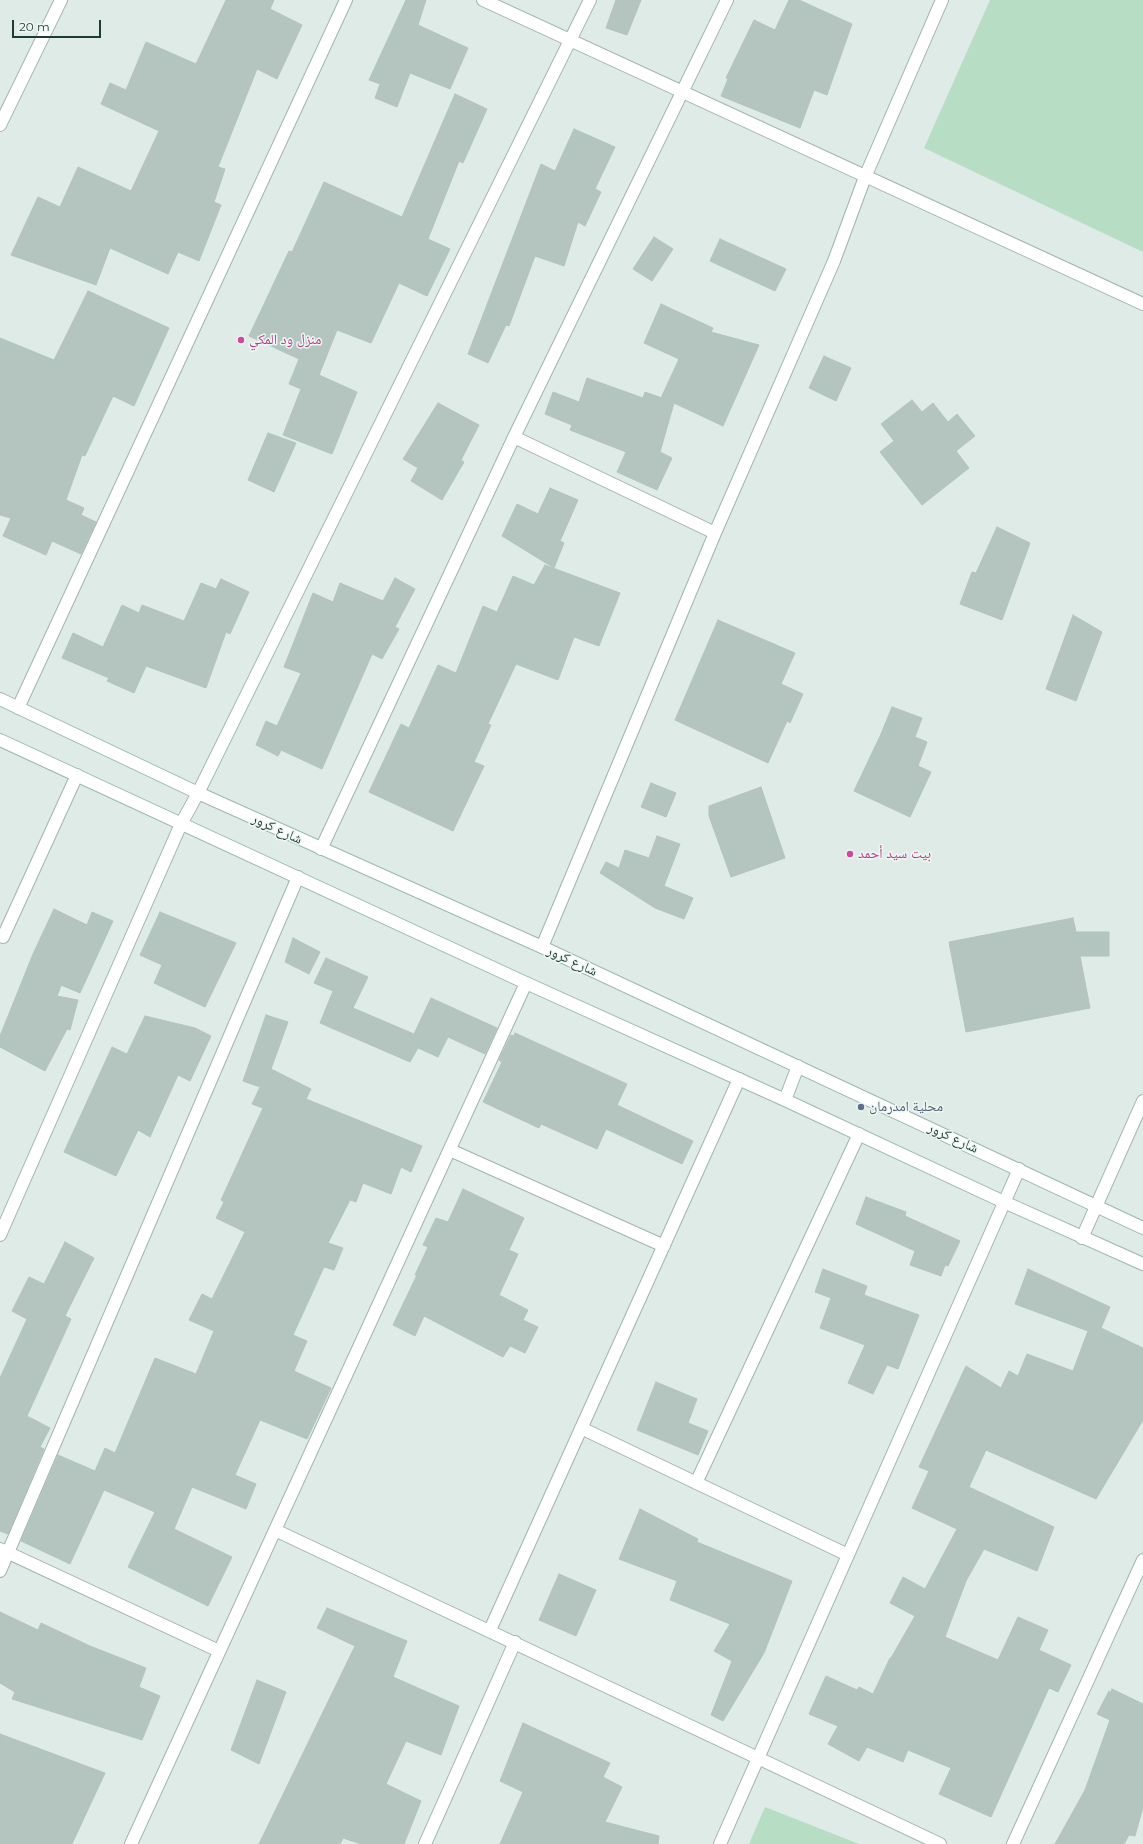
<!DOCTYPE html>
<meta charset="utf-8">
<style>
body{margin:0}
#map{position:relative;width:1143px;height:1844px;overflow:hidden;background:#dfebe6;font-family:Montserrat,sans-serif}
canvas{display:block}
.scale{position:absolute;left:12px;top:20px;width:89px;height:18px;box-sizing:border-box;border:2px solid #1f3b36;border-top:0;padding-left:5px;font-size:12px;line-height:14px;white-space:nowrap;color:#1f3b36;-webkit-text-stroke:3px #eff7f4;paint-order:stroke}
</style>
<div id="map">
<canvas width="1143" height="1844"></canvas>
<div class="scale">20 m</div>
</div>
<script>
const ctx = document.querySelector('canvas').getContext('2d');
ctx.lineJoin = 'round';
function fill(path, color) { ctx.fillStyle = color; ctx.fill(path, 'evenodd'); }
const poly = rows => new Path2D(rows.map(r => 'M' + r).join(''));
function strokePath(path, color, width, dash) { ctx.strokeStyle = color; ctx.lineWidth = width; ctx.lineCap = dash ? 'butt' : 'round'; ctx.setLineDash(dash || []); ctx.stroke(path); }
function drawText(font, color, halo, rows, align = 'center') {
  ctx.font = font + ' Montserrat,"Noto Naskh Arabic",sans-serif'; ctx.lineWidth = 3; ctx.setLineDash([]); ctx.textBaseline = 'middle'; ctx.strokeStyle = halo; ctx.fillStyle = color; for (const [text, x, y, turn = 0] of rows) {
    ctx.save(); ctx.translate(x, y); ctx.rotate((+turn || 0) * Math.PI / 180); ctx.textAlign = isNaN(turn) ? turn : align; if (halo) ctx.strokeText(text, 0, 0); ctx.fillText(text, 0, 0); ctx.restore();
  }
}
fill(poly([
 [990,0,1143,0,1143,252,924,148],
 [765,1807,859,1844,749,1844]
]), '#b7ddc4');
const building = poly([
 [226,0,274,0,270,9,302,25,277,79,257,69,218,167,225,169,214,202,221,205,199,261,178,252,168,274,110,248,96,285,11,255,38,197,60,207,78,167,131,191,159,131,101,104,110,83,126,90,146,42,196,64,226,0],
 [406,0,426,0,418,25,468,48,450,89,410,73,397,107,375,98,380,84,369,80,406,0],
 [616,0,641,0,627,35,606,28,616,0],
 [789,0,799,0,852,24,827,95,814,90,800,128,721,96,728,79,726,78,754,20,775,30,789,0],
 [455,94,487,109,463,163,459,161,428,239,450,249,427,296,399,283,371,343,337,330,319,375,357,392,332,454,283,435,301,389,289,384,299,359,249,336,289,251,292,252,324,182,402,217,455,94],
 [574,129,615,147,595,189,601,192,585,226,578,222,564,266,535,256,509,326,506,325,488,363,468,354,541,164,555,171,574,129],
 [654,237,673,249,652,281,633,269,654,237],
 [720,239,786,269,775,291,710,261,720,239],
 [88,291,169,328,134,406,113,396,85,456,82,455,66,500,84,508,81,515,96,522,81,554,52,541,46,555,3,536,11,518,0,515,0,338,54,360,88,291],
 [661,304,713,328,711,332,759,345,723,426,674,403,660,452,672,458,657,490,617,472,626,452,570,430,572,425,545,414,553,392,579,402,587,378,643,398,645,392,665,399,661,398,679,359,644,343,661,304],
 [824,356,851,368,836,401,809,388,824,356],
 [912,400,922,412,933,403,948,422,957,414,975,436,956,451,969,468,922,505,880,452,894,441,881,424,912,400],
 [438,403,479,425,461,460,464,462,442,500,411,481,418,468,403,459,438,403],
 [268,433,296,443,274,492,248,480,268,433],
 [550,488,578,500,560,541,564,543,554,568,502,536,517,504,538,514,550,488],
 [997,527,1030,543,1002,620,960,604,972,572,976,573,997,527],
 [545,565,620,593,599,646,574,637,558,680,516,664,488,724,491,725,474,762,484,766,453,831,369,792,401,724,409,728,438,665,456,673,483,606,497,612,513,576,534,585,545,565],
 [395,578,415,589,395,627,399,629,382,659,372,654,322,769,281,750,278,756,256,745,266,721,277,726,301,673,284,667,313,593,333,602,340,583,383,601,395,578],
 [221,579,249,592,230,634,226,632,206,688,146,666,134,693,107,681,109,678,62,658,73,633,103,647,122,605,139,613,142,605,184,621,201,583,216,589,221,579],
 [1073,615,1102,632,1076,701,1046,689,1073,615],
 [718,620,795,653,781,684,803,694,790,723,787,721,768,763,675,720,718,620],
 [892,707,922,718,915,737,927,742,918,766,931,772,910,817,854,791,881,734,892,707],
 [651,783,676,793,666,817,641,807,651,783],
 [761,787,785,858,731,877,709,816,709,806,761,787],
 [657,836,680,844,664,886,693,898,684,919,655,908,600,873,606,862,619,868,625,850,649,858,657,836],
 [54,909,87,925,92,912,113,921,80,993,61,985,76,947,57,996,78,1000,70,1030,67,1029,45,1071,0,1047,0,1036,33,954,54,909],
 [160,912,236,943,205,1007,154,983,162,965,140,955,160,912],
 [1073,918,1076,932,1109,932,1109,956,1080,956,1090,1008,966,1032,949,942,1073,918],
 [293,938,320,952,309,974,285,962,293,938],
 [326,958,368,977,353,1008,414,1034,431,998,497,1028,485,1054,448,1037,438,1057,418,1048,410,1062,320,1023,333,991,314,983,326,958],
 [266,1015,288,1022,271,1069,311,1089,306,1099,422,1146,411,1172,401,1167,391,1194,363,1183,356,1202,350,1200,328,1243,343,1248,334,1270,324,1267,293,1335,307,1341,294,1371,331,1388,307,1439,260,1420,235,1475,256,1484,246,1509,192,1487,174,1529,232,1557,208,1606,128,1567,155,1512,104,1490,70,1564,21,1541,58,1455,95,1471,105,1448,115,1453,155,1358,196,1374,214,1331,189,1320,202,1294,212,1299,245,1232,216,1218,224,1202,221,1200,263,1108,252,1104,260,1087,243,1081,266,1015],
 [145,1016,195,1028,211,1036,190,1081,178,1075,150,1137,138,1130,116,1176,64,1152,112,1047,127,1054,145,1016],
 [515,1033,627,1084,617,1105,693,1141,682,1164,606,1129,597,1149,541,1124,539,1128,483,1102,502,1062,499,1060,511,1035,514,1036,515,1033],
 [463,1189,524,1218,509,1250,518,1254,499,1295,528,1310,523,1320,538,1327,525,1353,510,1346,503,1357,424,1316,415,1336,393,1325,417,1275,415,1275,428,1247,423,1245,436,1218,448,1222,463,1189],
 [866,1197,906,1212,905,1216,960,1241,948,1266,945,1265,941,1276,910,1265,915,1251,856,1224,866,1197],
 [65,1242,94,1258,65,1316,71,1319,27,1416,50,1428,40,1447,44,1449,8,1534,0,1531,0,1378,27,1319,12,1311,29,1277,44,1284,65,1242],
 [823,1269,867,1286,864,1295,919,1315,898,1369,887,1365,873,1394,848,1383,865,1345,820,1328,831,1298,815,1292,823,1269],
 [1028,1269,1110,1307,1101,1328,1143,1348,1143,1420,1096,1499,986,1450,969,1487,1054,1527,1037,1571,984,1549,966,1581,945,1637,998,1660,1018,1617,1048,1630,1039,1650,1071,1665,1058,1692,1049,1688,991,1817,939,1794,951,1768,908,1750,903,1762,867,1747,859,1761,828,1744,838,1726,809,1714,826,1676,857,1690,859,1687,873,1694,890,1658,891,1658,915,1616,890,1603,903,1577,925,1589,957,1529,912,1508,929,1471,919,1467,966,1366,1001,1388,1009,1371,1018,1376,1027,1354,1073,1371,1088,1331,1015,1304,1028,1269],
 [656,1382,697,1399,688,1423,708,1431,698,1455,637,1430,656,1382],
 [640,1509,698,1539,697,1542,792,1581,764,1653,723,1721,711,1715,732,1661,714,1651,730,1624,670,1600,677,1581,619,1559,640,1509],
 [559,1574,596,1590,576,1636,539,1620,559,1574],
 [327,1608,407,1641,393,1677,459,1706,441,1755,406,1741,386,1784,421,1801,404,1844,361,1844,343,1838,340,1844,259,1844,355,1646,317,1628,327,1608],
 [0,1612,38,1630,41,1623,90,1646,146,1668,139,1687,160,1696,142,1740,12,1699,15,1692,0,1683,0,1612],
 [257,1680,286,1692,259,1764,231,1750,257,1680],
 [1112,1689,1143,1704,1143,1807,1135,1836,1129,1835,1124,1844,1055,1844,1085,1790,1110,1720,1097,1714,1109,1691,1111,1692,1112,1689],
 [523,1723,610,1763,603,1777,622,1787,605,1822,659,1836,658,1844,500,1844,523,1792,500,1781,523,1723],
 [0,1734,105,1773,72,1844,0,1844,0,1734]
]);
fill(building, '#b4c5c0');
strokePath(building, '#b1c4be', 1);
const minor = poly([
 [483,0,1143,304],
 [514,437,715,533],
 [18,708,346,0],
 [321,849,514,437,727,0],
 [0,935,3,937,77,775],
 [542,947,715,533,834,261,865,177,942,0],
 [450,1150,664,1246],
 [0,1235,181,824,198,793,590,0],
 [1082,1238,1143,1101],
 [581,1428,848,1555],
 [696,1483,859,1134],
 [275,1530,940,1844],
 [0,1549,219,1651],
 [0,1571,298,877],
 [490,1630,739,1079],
 [131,1844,526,983],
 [425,1844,515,1642],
 [720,1844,1019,1169],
 [1013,1844,1143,1560]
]);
const tertiary = poly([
 [0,125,61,0]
]);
const secondary = poly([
 [0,699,198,793,542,947,1143,1228],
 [0,740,526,983,785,1100,1004,1202,1143,1264],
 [785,1100,798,1066]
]);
strokePath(minor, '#a2b3ae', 14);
strokePath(tertiary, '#a2b3ae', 14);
strokePath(secondary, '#9db7b0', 14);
strokePath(minor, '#fff', 12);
strokePath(tertiary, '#fff', 12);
strokePath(secondary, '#fff', 12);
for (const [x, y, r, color] of [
 [241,340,4,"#d1479c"],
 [850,854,4,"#d1479c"],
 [861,1107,4,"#5c6f8a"]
]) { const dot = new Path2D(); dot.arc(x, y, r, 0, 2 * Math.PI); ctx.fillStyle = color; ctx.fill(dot); strokePath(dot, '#eff7f4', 1.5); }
drawText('14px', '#b23c85', '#eff7f4', [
 ["منزل ود المكي",249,340],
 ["بيت سيد أحمد",858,854]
], 'left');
drawText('14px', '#1f3b36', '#eff7f4', [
 ["شارع كرور",277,829,25],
 ["شارع كرور",572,961,25],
 ["شارع كرور",953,1138,25]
]);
drawText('14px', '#4e5e75', '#eff7f4', [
 ["محلية امدرمان",869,1107]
], 'left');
</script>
